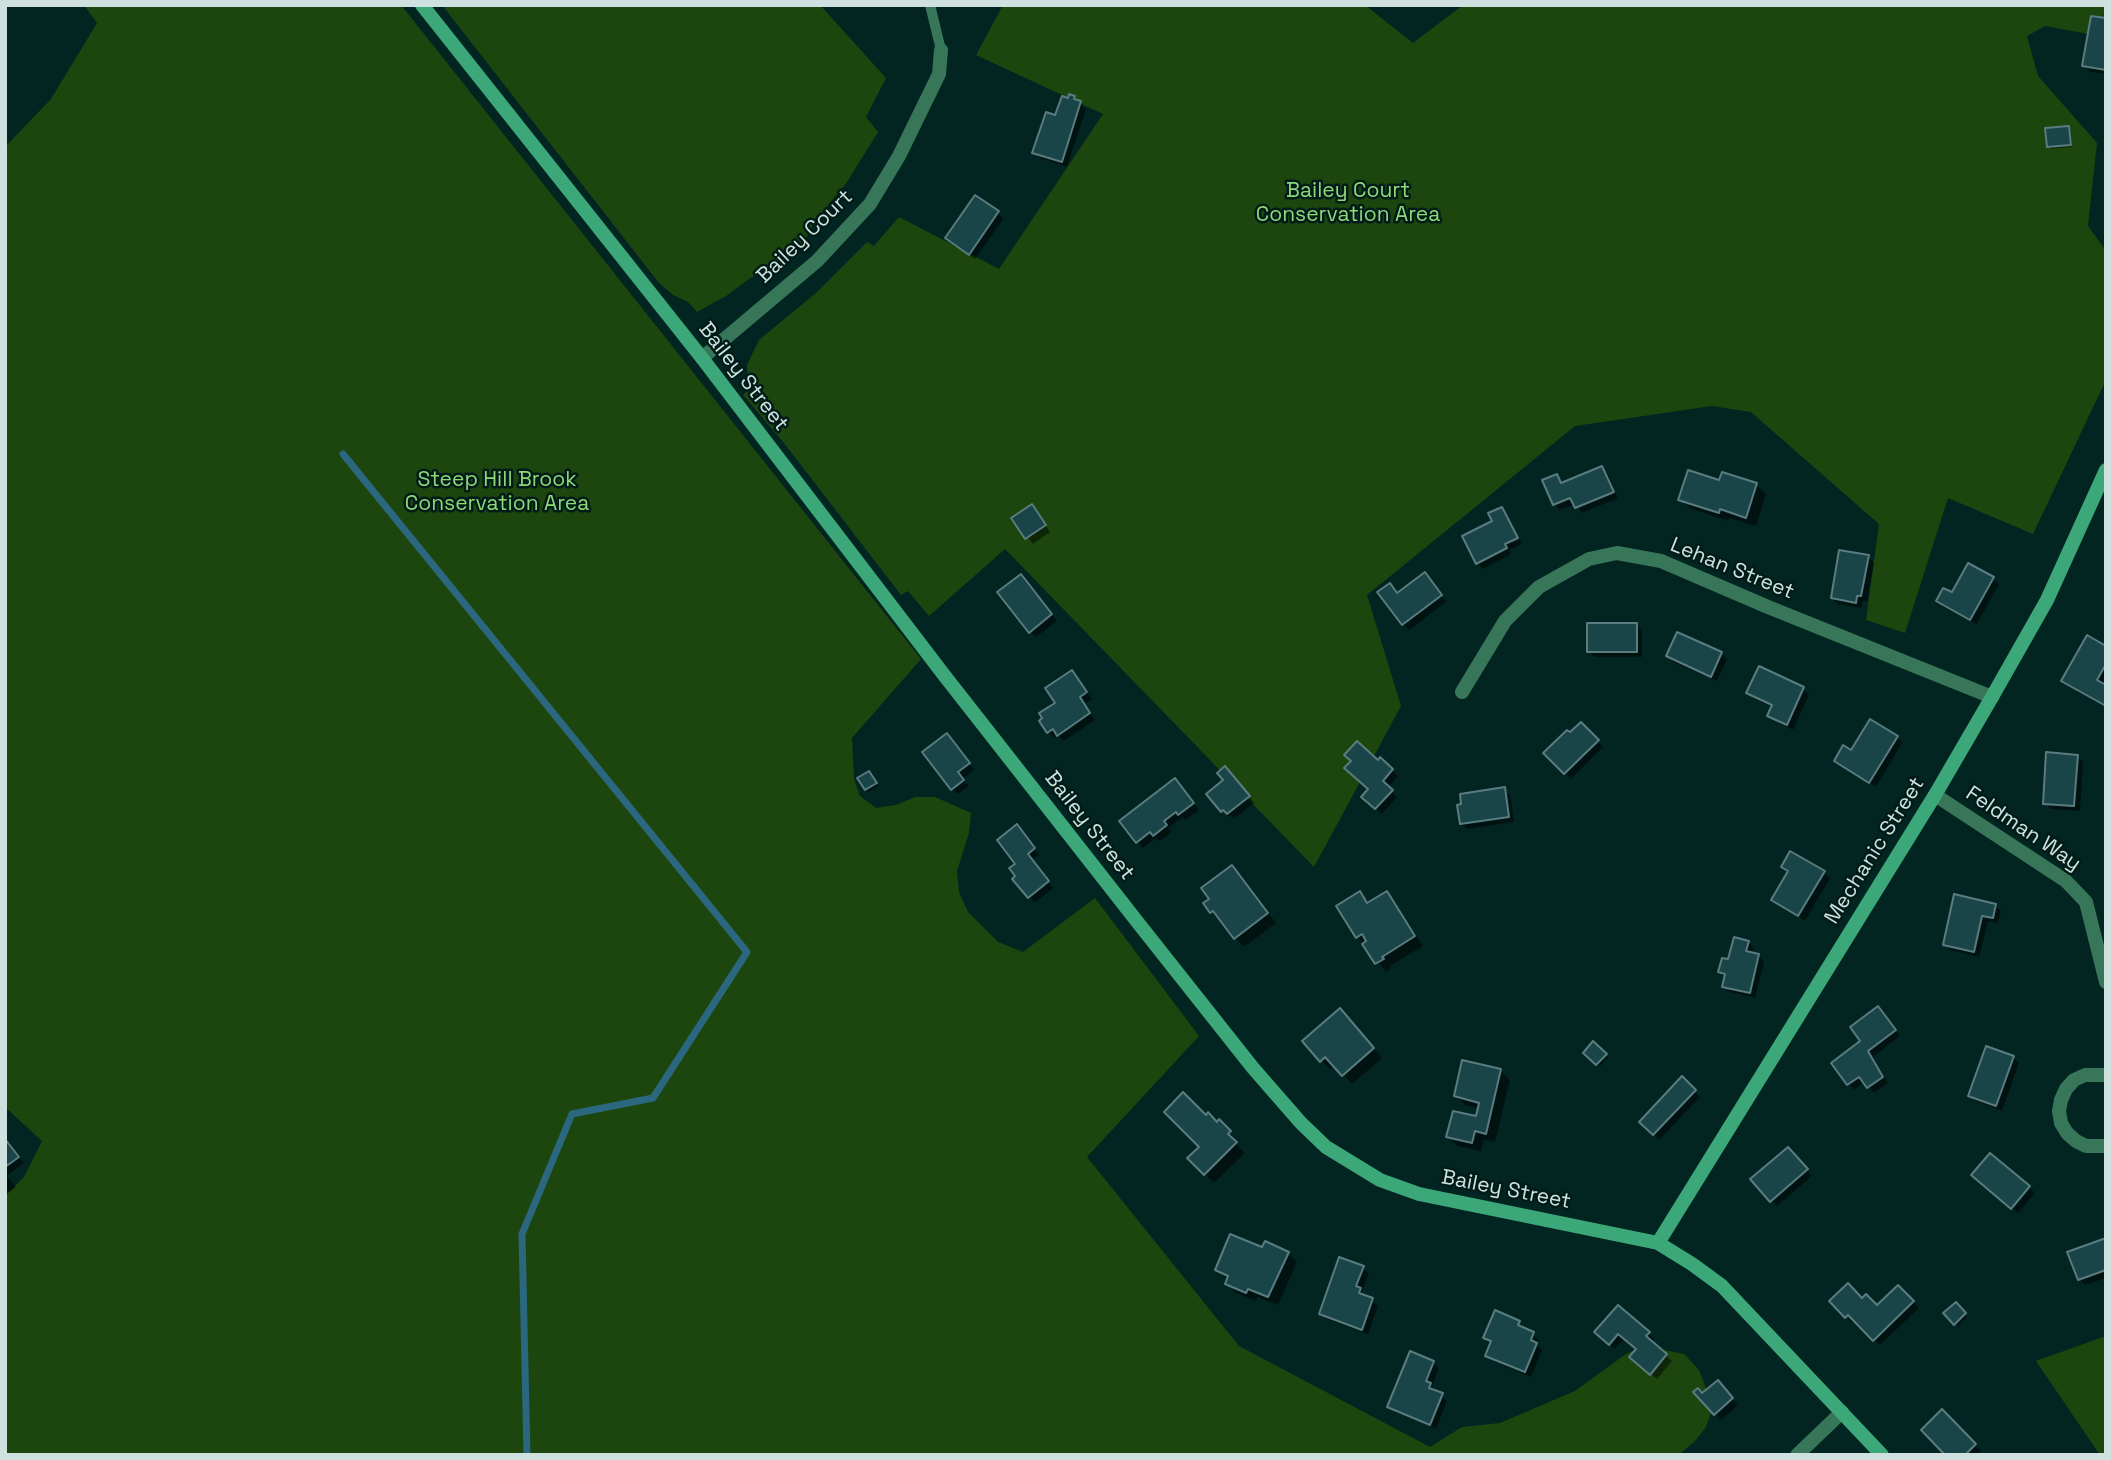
<!DOCTYPE html>
<style>
body{margin:0}
#map{position:relative;width:2111px;height:1460px;overflow:hidden;background:#032521;font-family:"Space Grotesk",sans-serif}
canvas{display:block}
.frame{position:absolute;inset:0;border:7px solid #cfe1de;pointer-events:none}
</style>
<div id="map">
<canvas width="2111" height="1460"></canvas>
<div class="frame"></div>
</div>
<script>
const ctx = document.querySelector('canvas').getContext('2d');
ctx.lineJoin = 'round';
function fill(path, color) { ctx.fillStyle = color; ctx.fill(path, 'evenodd'); }
const poly = rows => new Path2D(rows.map(r => 'M' + r).join(''));
function strokePath(path, color, width, dash) { ctx.strokeStyle = color; ctx.lineWidth = width; ctx.lineCap = dash ? 'butt' : 'round'; ctx.setLineDash(dash || []); ctx.stroke(path); }
function drawText(font, color, halo, rows, align = 'center') {
  ctx.font = font + ' "Space Grotesk",sans-serif'; ctx.lineWidth = 5; ctx.setLineDash([]); ctx.textBaseline = 'middle'; ctx.strokeStyle = halo; ctx.fillStyle = color; for (const [text, x, y, turn = 0] of rows) {
    ctx.save(); ctx.translate(x, y); ctx.rotate((+turn || 0) * Math.PI / 180); ctx.textAlign = isNaN(turn) ? turn : align; if (halo) ctx.strokeText(text, 0, 0); ctx.fillText(text, 0, 0); ctx.restore();
  }
}
fill(poly([
 [84,5,401,5,921,659,852,738,854,779,860,796,876,808,896,805,915,797,935,797,971,813,969,833,957,871,959,892,968,912,998,942,1023,952,1095,898,1199,1036,1087,1157,1239,1346,1430,1447,1462,1427,1500,1423,1575,1391,1626,1354,1644,1346,1684,1354,1699,1370,1713,1407,1706,1427,1694,1442,1678,1455,5,1455,5,1196,24,1177,42,1141,5,1107,5,147,51,99,97,23],
 [442,5,820,5,886,78,866,117,878,132,847,182,815,221,802,246,749,279,726,296,697,312,688,302,673,295,659,283],
 [1003,5,1365,5,1413,43,1463,5,2106,5,2105,37,2045,26,2027,36,2038,76,2097,143,2088,226,2106,251,2106,380,2033,534,1948,498,1905,633,1866,620,1879,524,1751,412,1712,406,1575,426,1367,595,1401,706,1314,867,1005,549,929,616,908,591,901,595,784,443,743,395,748,390,747,365,759,340,816,293,867,242,874,246,899,217,999,269,1103,114,976,55],
 [2106,1336,2106,1455,2100,1455,2036,1361]
]), '#1d460f');
fill(poly([
 [2106,20,2106,74,2090,72,2084,66],
 [1074,97,1086,109,1067,167,1040,158,1034,152,1069,100],
 [2068,128,2071,130,2072,147,2051,149,2048,146],
 [998,213,1003,219,975,259,953,244],
 [1602,468,1608,474,1618,498,1582,513,1575,504,1560,510,1554,504,1556,476,1563,484],
 [1720,482,1756,485,1766,494,1756,526,1729,518,1728,521,1690,508,1680,499],
 [1502,509,1507,515,1522,544,1509,550,1511,554,1483,569,1477,563],
 [1037,513,1050,532,1033,544,1014,519],
 [1868,557,1874,563,1867,601,1863,601,1861,608,1838,604,1832,598],
 [1993,578,1999,584,1977,624,1944,607,1938,601],
 [1431,581,1446,602,1409,630,1403,624,1398,595],
 [1027,582,1057,621,1036,637,1030,631],
 [1636,624,1642,630,1642,657,1595,657,1589,652],
 [2106,648,2106,680,2103,685,2106,687,2106,707,2069,686,2064,680],
 [1721,654,1727,659,1717,681,1673,662,1668,656],
 [1759,668,1803,689,1809,695,1793,730,1775,721,1769,715,1773,707,1754,699,1748,693],
 [1077,678,1092,699,1084,704,1095,720,1064,741,1058,735,1054,738,1049,732,1057,703],
 [1581,724,1603,747,1571,779,1546,753],
 [1897,737,1902,743,1876,787,1836,761],
 [952,741,974,770,963,779,969,786,958,794,952,789],
 [2077,756,2083,762,2080,811,2051,809,2045,804],
 [1380,760,1398,776,1388,788,1397,797,1382,814,1369,802,1370,789],
 [1231,774,1254,803,1234,819,1230,815,1228,817,1209,794],
 [871,775,878,786,869,792,866,789],
 [1181,786,1199,810,1185,820,1183,817,1168,828,1172,832,1160,841,1156,838,1143,848,1121,821],
 [1504,789,1510,795,1514,822,1467,829,1461,823],
 [1022,832,1039,855,1032,860,1053,888,1035,903,1029,897,1018,864],
 [1783,866,1824,873,1830,878,1805,921,1774,900,1789,873],
 [1232,867,1276,923,1244,947,1205,904,1212,899],
 [1359,893,1370,903,1386,893,1395,902,1423,946,1390,966,1391,968,1386,972,1358,937],
 [1995,906,2001,911,1998,923,1988,921,1979,957,1950,950,1945,944],
 [1748,942,1754,948,1752,954,1759,956,1764,962,1755,998,1730,992,1724,986,1726,978,1720,972],
 [1884,1014,1900,1036,1873,1057,1888,1083,1874,1093,1865,1082,1854,1090,1833,1063,1863,1041],
 [1349,1020,1382,1058,1352,1084,1335,1066,1330,1069,1321,1060],
 [1593,1044,1608,1057,1600,1066,1585,1053],
 [2013,1057,2019,1063,2002,1111,1976,1101,1970,1095],
 [1501,1071,1510,1080,1495,1142,1484,1140,1481,1151,1457,1146,1448,1136,1477,1119,1479,1109,1465,1105,1456,1096],
 [1682,1079,1700,1097,1659,1140,1641,1122],
 [1208,1115,1239,1141,1236,1144,1245,1153,1214,1183,1189,1158,1201,1147],
 [5,1140,24,1163,7,1176,16,1187,5,1195],
 [1794,1155,1812,1176,1777,1206,1771,1200],
 [1979,1181,2029,1187,2035,1193,2018,1213],
 [2106,1240,2106,1278,2085,1285,2079,1279],
 [1263,1249,1288,1253,1297,1262,1278,1305,1257,1297,1256,1301,1236,1293,1227,1283,1228,1280,1217,1270],
 [1363,1268,1369,1273,1362,1292,1365,1297,1372,1300,1378,1306,1368,1334,1327,1319,1321,1313],
 [1898,1287,1919,1308,1880,1345,1855,1320,1852,1323,1831,1301,1863,1301,1877,1308],
 [1956,1304,1967,1317,1958,1326,1946,1313],
 [1519,1323,1539,1340,1537,1345,1542,1350,1531,1377,1493,1361,1487,1355,1492,1344,1485,1337],
 [1596,1332,1648,1333,1654,1339,1651,1343,1672,1361,1657,1379,1638,1363,1638,1350,1625,1338,1615,1349],
 [1411,1353,1433,1363,1439,1368,1432,1386,1435,1392,1447,1401,1436,1429,1395,1412,1389,1406],
 [1723,1388,1738,1405,1721,1420,1703,1395],
 [1942,1412,1981,1451,1977,1455,1948,1455]
]), '#0007');
strokePath(poly([
 [343,454,747,952,653,1098,572,1114,522,1234,527,1455]
]), '#2b677f', 7);
const building = poly([
 [2091,16,2106,18,2106,70,2082,66,2091,16],
 [1069,94,1075,96,1074,99,1081,101,1062,162,1032,153,1046,112,1055,115,1062,96,1068,98,1069,94],
 [2069,126,2071,145,2047,147,2045,128,2069,126],
 [975,195,999,211,969,255,945,238,975,195],
 [1602,466,1614,492,1575,508,1570,498,1553,505,1542,480,1557,474,1561,483,1602,466],
 [1688,470,1719,480,1722,472,1757,483,1746,518,1720,509,1719,513,1678,500,1688,470],
 [1032,504,1046,525,1025,539,1011,518,1032,504],
 [1502,507,1518,538,1505,544,1507,548,1476,564,1462,536,1492,521,1488,513,1502,507],
 [1839,550,1869,555,1861,596,1857,596,1856,603,1831,598,1839,550],
 [1968,563,1994,577,1970,620,1936,601,1943,588,1952,592,1968,563],
 [1425,572,1442,595,1402,625,1377,592,1390,583,1397,593,1425,572],
 [1021,574,1052,614,1029,633,997,592,1021,574],
 [1587,623,1637,623,1637,652,1587,652,1587,623],
 [1677,632,1722,652,1711,677,1666,656,1677,632],
 [2087,635,2106,646,2106,664,2097,680,2106,685,2106,706,2061,681,2087,635],
 [1759,666,1804,687,1787,725,1767,716,1772,705,1746,693,1759,666],
 [1072,670,1087,692,1080,697,1090,713,1057,736,1053,729,1047,733,1039,721,1042,718,1039,713,1055,703,1045,688,1072,670],
 [1870,719,1898,736,1869,783,1834,761,1843,745,1851,750,1870,719],
 [1581,722,1599,740,1564,774,1543,753,1567,730,1570,732,1581,722],
 [947,733,970,763,958,772,964,780,951,790,922,752,947,733],
 [1357,741,1378,760,1380,757,1393,769,1383,781,1393,790,1375,809,1361,797,1368,789,1344,768,1351,761,1344,755,1357,741],
 [2046,752,2078,755,2074,806,2043,804,2046,752],
 [1225,766,1250,796,1227,814,1223,810,1221,812,1206,794,1223,780,1217,773,1225,766],
 [869,771,877,783,865,790,857,778,869,771],
 [1175,778,1194,803,1178,815,1176,812,1164,821,1167,825,1153,836,1150,832,1136,843,1119,821,1175,778],
 [1505,787,1509,817,1460,824,1457,805,1461,804,1460,794,1505,787],
 [1017,824,1035,848,1028,854,1049,881,1028,898,1012,879,1015,876,1009,868,1015,864,997,840,1017,824],
 [1790,851,1825,871,1798,916,1771,900,1788,871,1781,867,1790,851],
 [1232,865,1268,913,1234,939,1213,911,1210,913,1203,903,1209,899,1201,888,1232,865],
 [1360,891,1367,903,1387,891,1415,936,1382,957,1384,959,1375,964,1362,944,1366,941,1362,934,1356,938,1336,906,1360,891],
 [1954,894,1996,904,1993,918,1982,916,1974,952,1943,945,1954,894],
 [1734,937,1749,941,1746,951,1759,954,1750,993,1722,987,1725,974,1718,972,1722,958,1728,959,1734,937],
 [1878,1006,1896,1030,1868,1051,1883,1077,1867,1088,1859,1077,1847,1085,1831,1063,1860,1041,1850,1027,1878,1006],
 [1340,1008,1374,1048,1342,1076,1325,1057,1320,1062,1302,1041,1340,1008],
 [1593,1041,1607,1054,1596,1065,1583,1053,1593,1041],
 [1986,1046,2014,1056,1996,1106,1968,1096,1986,1046],
 [1462,1060,1501,1069,1486,1134,1475,1131,1472,1143,1446,1137,1453,1111,1476,1116,1479,1103,1454,1096,1462,1060],
 [1682,1076,1696,1090,1653,1135,1639,1122,1682,1076],
 [1183,1092,1206,1115,1208,1112,1217,1122,1219,1119,1231,1131,1228,1134,1237,1142,1204,1175,1187,1158,1199,1147,1164,1112,1183,1092],
 [5,1139,19,1157,5,1167,5,1139],
 [1788,1147,1808,1169,1770,1202,1750,1179,1788,1147],
 [1990,1153,2030,1186,2011,1209,1971,1175,1990,1153],
 [1230,1234,1262,1247,1265,1241,1289,1252,1268,1297,1248,1289,1246,1293,1225,1284,1228,1276,1215,1270,1230,1234],
 [2106,1238,2106,1270,2078,1280,2067,1252,2106,1238],
 [1339,1257,1364,1266,1356,1286,1361,1288,1359,1293,1373,1298,1362,1330,1319,1314,1339,1257],
 [1848,1283,1862,1298,1866,1294,1877,1305,1898,1285,1914,1301,1873,1341,1848,1315,1845,1318,1829,1301,1848,1283],
 [1956,1302,1966,1313,1954,1325,1943,1313,1956,1302],
 [1618,1305,1650,1332,1646,1336,1667,1354,1650,1375,1629,1357,1636,1349,1618,1334,1609,1345,1594,1332,1618,1305],
 [1495,1310,1520,1321,1518,1325,1534,1332,1531,1340,1537,1343,1525,1372,1485,1356,1491,1341,1483,1338,1495,1310],
 [1410,1351,1434,1361,1426,1381,1431,1383,1429,1388,1443,1393,1430,1425,1387,1407,1410,1351],
 [1718,1380,1733,1398,1714,1415,1693,1392,1698,1388,1702,1393,1718,1380],
 [1942,1409,1976,1444,1965,1455,1945,1455,1921,1430,1942,1409]
]);
fill(building, '#194549');
strokePath(building, '#5a7c80', 2);
strokePath(poly([
 [930,5,941,50]
]), '#387659', 10);
strokePath(poly([
 [702,358,817,261,870,204,899,156,939,74,941,50],
 [1462,692,1505,621,1539,587,1589,559,1617,553,1661,561,1768,607,1992,697],
 [1935,795,2066,881,2086,902,2106,982],
 [2106,1075,2085,1075,2074,1080,2066,1089,2061,1100,2059,1111,2061,1123,2067,1133,2076,1141,2086,1146,2106,1146],
 [1797,1455,1842,1412]
]), '#387659', 14);
strokePath(poly([
 [422,5,702,358,944,675,1139,924,1253,1068,1301,1123,1326,1147,1380,1180,1419,1194,1658,1243,1692,1264,1722,1286,1882,1455],
 [1658,1243,1935,795,1992,697,2047,600,2106,470]
]), '#3ca879', 14);
drawText('21px', '#8ed877', '#001c18', [
 ["Bailey Court",1348,191],
 ["Conservation Area",1348,215],
 ["Steep Hill Brook",497,480],
 ["Conservation Area",497,504]
]);
drawText('21px', '#cfe1de', '#001c18', [
 ["Bailey Court",805,237,-44],
 ["Bailey Street",743,377,52],
 ["Lehan Street",1732,569,22],
 ["Bailey Street",1089,826,52],
 ["Feldman Way",2023,829,34],
 ["Mechanic Street",1875,851,-58],
 ["Bailey Street",1506,1190,11]
]);
</script>
